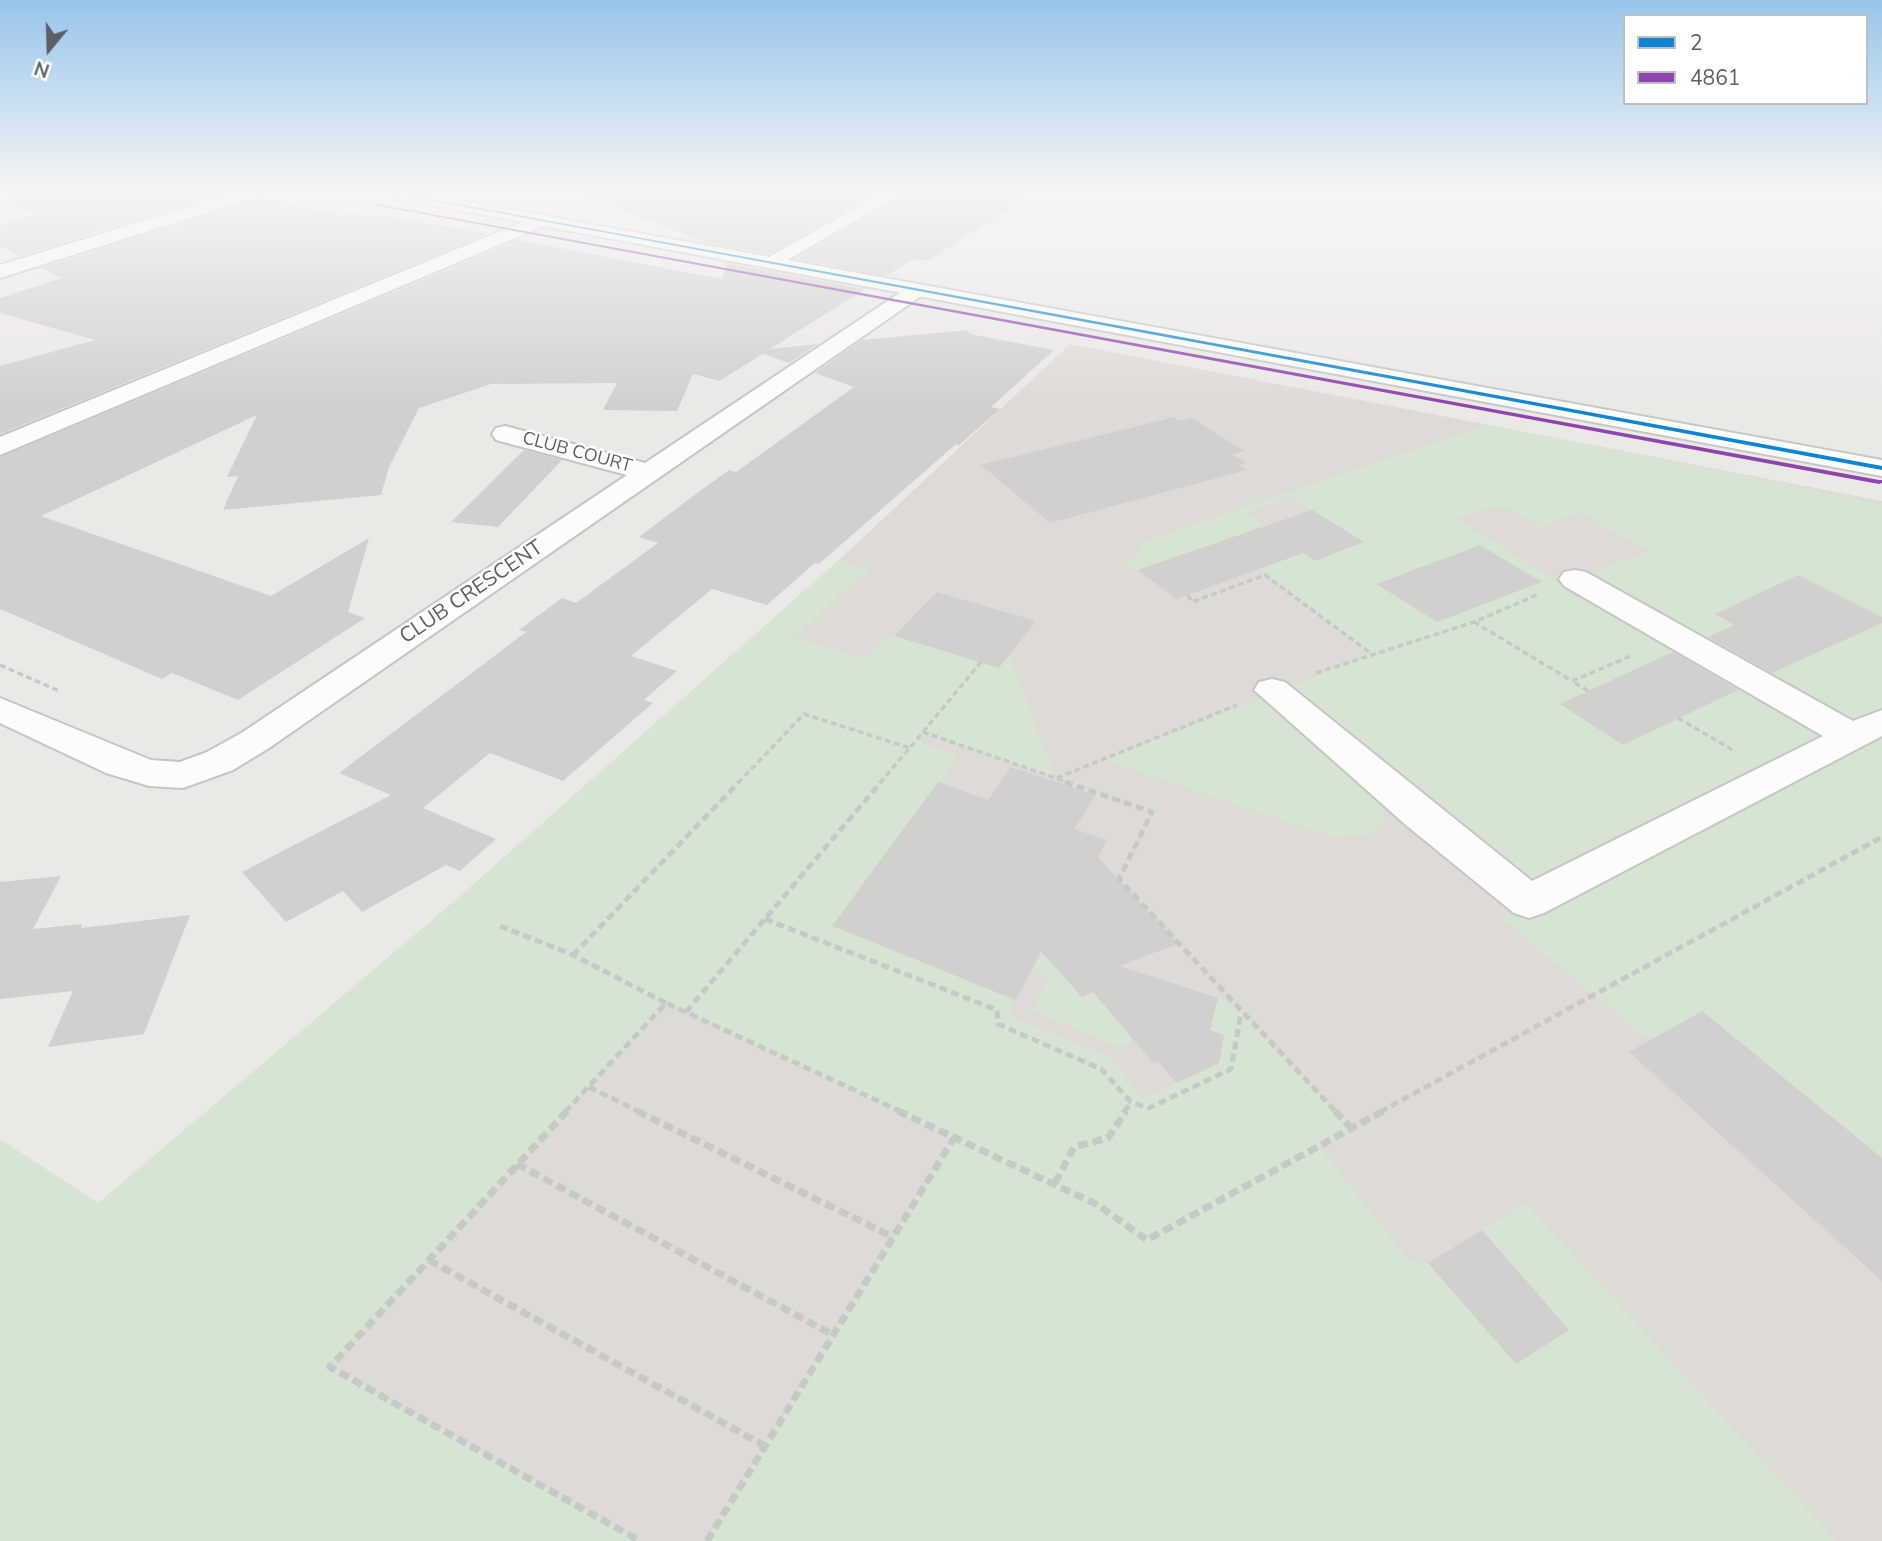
<!DOCTYPE html>
<style>
body{margin:0}
#map{position:relative;width:1882px;height:1541px;overflow:hidden;background:#ebe9e6;font-family:"Nunito Sans",sans-serif}
canvas{display:block}
.legend{position:absolute;left:1623px;top:14px;width:245px;height:91px;box-sizing:border-box;background:#fff;border:2px solid #bebfc1;margin:0;padding:9px 12px;list-style:none;font-size:21px;color:#5c5f63}
.legend li{display:flex;align-items:center;gap:14px;height:35px}
.legend b{width:35px;border:2px solid #bebfc1}
.north{position:absolute;left:14px;top:14px;width:70px;height:70px;-webkit-text-stroke:5px #fff;paint-order:stroke;rotate:199deg;font-size:19px;font-weight:700;line-height:28px;text-align:center;color:#5c5f63}
.north::after{content:'';display:block;margin:auto;width:24px;height:32px;background:#5c5f63;clip-path:polygon(50% 0,100% 100%,50% 72%,0 100%)}
</style>
<div id="map">
<canvas width="1882" height="1541"></canvas>
<ul class="legend">
<li><b style="height:9px;background:#0e85d2"></b>2</li>
<li><b style="height:9px;background:#8e44ad"></b>4861</li>
</ul>
<div class="north">N</div>
</div>
<script>
const ctx = document.querySelector('canvas').getContext('2d');
ctx.lineJoin = 'round';
function fill(path, color) { ctx.fillStyle = color; ctx.fill(path, 'evenodd'); }
const poly = rows => new Path2D(rows.map(r => 'M' + r).join(''));
function strokePath(path, color, width, dash) { ctx.strokeStyle = color; ctx.lineWidth = width; ctx.lineCap = dash ? 'butt' : 'round'; ctx.setLineDash(dash || []); ctx.stroke(path); }
function drawText(font, color, halo, rows, align = 'center') {
  ctx.font = font + ' "Nunito Sans",sans-serif'; ctx.lineWidth = 5; ctx.setLineDash([]); ctx.textBaseline = 'middle'; ctx.strokeStyle = halo; ctx.fillStyle = color; for (const [text, x, y, turn = 0] of rows) {
    ctx.save(); ctx.translate(x, y); ctx.rotate((+turn || 0) * Math.PI / 180); ctx.textAlign = isNaN(turn) ? turn : align; if (halo) ctx.strokeText(text, 0, 0); ctx.fillText(text, 0, 0); ctx.restore();
  }
}
fill(poly([
 [1070,344,1882,501,1882,1541,401,1541,98,1204,457,899,839,560]
]), '#dedbd6');
fill(poly([
 [1488,425,1882,504,1882,1158,1702,1011,1650,1041,1500,917,1529,902,1385,802,1383,822,1368,834,1334,837,1104,760,1276,693,1369,653,1260,569,1303,553,1315,561,1363,542,1289,496,1246,513,1265,526,1137,570,1125,567,1148,540],
 [1506,506,1541,527,1578,512,1650,551,1560,584,1455,517],
 [1666,655,1623,745,1560,704],
 [839,560,870,570,846,588,795,637,865,659,890,635,1009,656,1055,778,923,732,916,741,958,756,833,926,1016,1001,1008,1016,1112,1058,1143,1099,1219,1063,1224,1035,1210,1030,1218,998,1241,1012,1351,1128,1319,1147,1410,1262,1428,1263,1516,1364,1569,1330,1482,1230,1526,1204,1836,1541,707,1541,953,1139,667,1002,330,1367,640,1541,0,1541,0,1139,98,1203,457,899],
 [1042,953,1082,997,1093,992,1135,1040,1119,1047,1031,1010,1050,977,1033,969]
]), '#d6e5d2');
fill(poly([
 [10,190,219,190,229,192,19,256,0,246,0,225,40,213,8,206],
 [577,190,882,190,769,254,708,243,577,193],
 [910,190,1038,190,928,261,913,259,886,276,795,259],
 [261,198,344,215,352,213,374,217,380,214,487,234,0,434,0,366,95,340,0,313,0,298,61,278,41,268],
 [518,240,722,279,727,263,865,289,770,349,818,344,789,363,763,354,719,381,693,374,677,411,603,410,617,383,491,384,419,408,389,467,381,495,223,510,238,476,227,477,257,415,41,516,271,596,369,538,348,612,365,618,238,700,172,673,162,679,0,609,0,457],
 [967,330,970,334,1054,350,991,407,1000,409,958,446,956,444,819,564,815,563,767,605,712,589,631,656,677,671,644,700,653,703,563,781,490,753,423,808,496,839,460,871,446,865,362,912,343,891,286,922,242,872,391,795,339,773,526,632,519,630,562,598,576,603,658,543,639,537,689,499,729,470,736,472,854,387,815,373,862,340],
 [1174,417,1180,421,1192,418,1244,451,1232,454,1246,463,1239,465,1247,470,1050,523,981,465],
 [524,450,562,460,498,527,451,522],
 [1312,510,1364,542,1315,561,1303,553,1177,599,1137,570],
 [1480,545,1542,582,1437,622,1376,584],
 [1798,575,1882,617,1882,623,1772,673,1708,637,1734,625,1715,614],
 [937,592,1036,621,999,668,894,636],
 [1673,652,1738,690,1623,745,1560,704],
 [1011,767,1096,795,1074,829,1107,840,1098,857,1178,944,1119,966,1218,998,1210,1030,1224,1035,1219,1063,1176,1083,1158,1061,1154,1064,1093,992,1082,997,1041,951,1016,1000,832,926,938,782,988,800],
 [61,876,33,929,82,924,81,928,190,915,144,1034,48,1047,73,991,0,999,0,882],
 [1702,1011,1882,1158,1882,1281,1629,1052],
 [1482,1230,1569,1330,1516,1364,1428,1263]
]), '#d1d0cf');
const street = poly([
 [243,190,269,190,266,194,0,278,0,265,243,190],
 [887,190,908,190,777,266,770,268,760,262,887,190],
 [542,214,549,216,551,220,549,224,0,455,0,437,542,214],
 [917,284,924,286,928,290,924,294,269,748,233,770,183,788,149,786,106,773,0,723,0,698,151,760,180,762,207,752,243,732,627,475,496,440,492,434,496,428,505,426,645,463,910,286,917,284],
 [1575,570,1586,572,1853,721,1882,710,1882,736,1544,913,1529,918,1514,913,1407,826,1254,690,1259,682,1272,679,1285,682,1532,881,1823,736,1564,586,1559,579,1564,572,1575,570]
]);
const secondary = poly([
 [368,190,403,190,1882,460,1882,476,377,195,368,190]
]);
strokePath(street, '#c5c5c6', 4);
strokePath(secondary, '#c8c7c7', 4);
strokePath(poly([
 [291,192,348,203]
]), '#c5cac8', 2.5, [3.5, 2]);
strokePath(poly([
 [1188,595,1192,602,1265,575,1369,652],
 [1474,622,1572,681],
 [0,665,59,691],
 [1316,673,1474,622,1539,594],
 [1588,691,1572,681,1631,656],
 [1678,718,1736,752],
 [923,732,981,662],
 [1057,778,1237,705],
 [738,783,804,714,910,748],
 [880,783,923,732,1070,783]
]), '#c5cac8', 3.5, [6, 3.5]);
strokePath(poly([
 [1065,782,1152,812,1119,879,1336,1112],
 [765,919,997,1010,998,1024,1101,1069,1131,1102,1149,1108,1231,1069,1241,1013],
 [500,926,573,955,666,1003],
 [573,955,739,782],
 [686,1012,881,782],
 [589,1087,640,1112],
 [565,1112,666,1003,902,1112],
 [1124,1112,1131,1102],
 [1380,1112,1882,837]
]), '#c5cac8', 5, [8, 4.5]);
strokePath(poly([
 [567,1111,330,1367,640,1541],
 [637,1111,893,1237],
 [898,1111,1098,1205,1147,1240,1383,1111],
 [1335,1111,1351,1128],
 [517,1164,833,1335],
 [1055,1183,1074,1147,1108,1138,1126,1111],
 [429,1260,765,1446],
 [707,1541,954,1138]
]), '#c5cac8', 7, [10, 5]);
fill(street, '#fcfcfb');
fill(secondary, '#fcfcfb');
fill(poly([
 [375,190,382,190,1882,466,1882,470,375,190]
]), '#0e85d2');
fill(poly([
 [372,203,1879,480,1882,480,1882,483,1879,484,374,205,372,203]
]), '#8e44ad');
const sky = ctx.createLinearGradient(0, 0, 0, 405);
sky.addColorStop(0, '#97c5ec');
sky.addColorStop(0.47, '#f6f5f4');
sky.addColorStop(1, '#f6f5f400');
ctx.fillStyle = sky;
ctx.fillRect(0, 0, 1882, 405);
drawText('18px', '#5c5f63', '#fff', [
 ["CLUB COURT",577,453,15]
]);
drawText('21px', '#5c5f63', '#fff', [
 ["CLUB CRESCENT",472,593,-34]
]);
</script>
